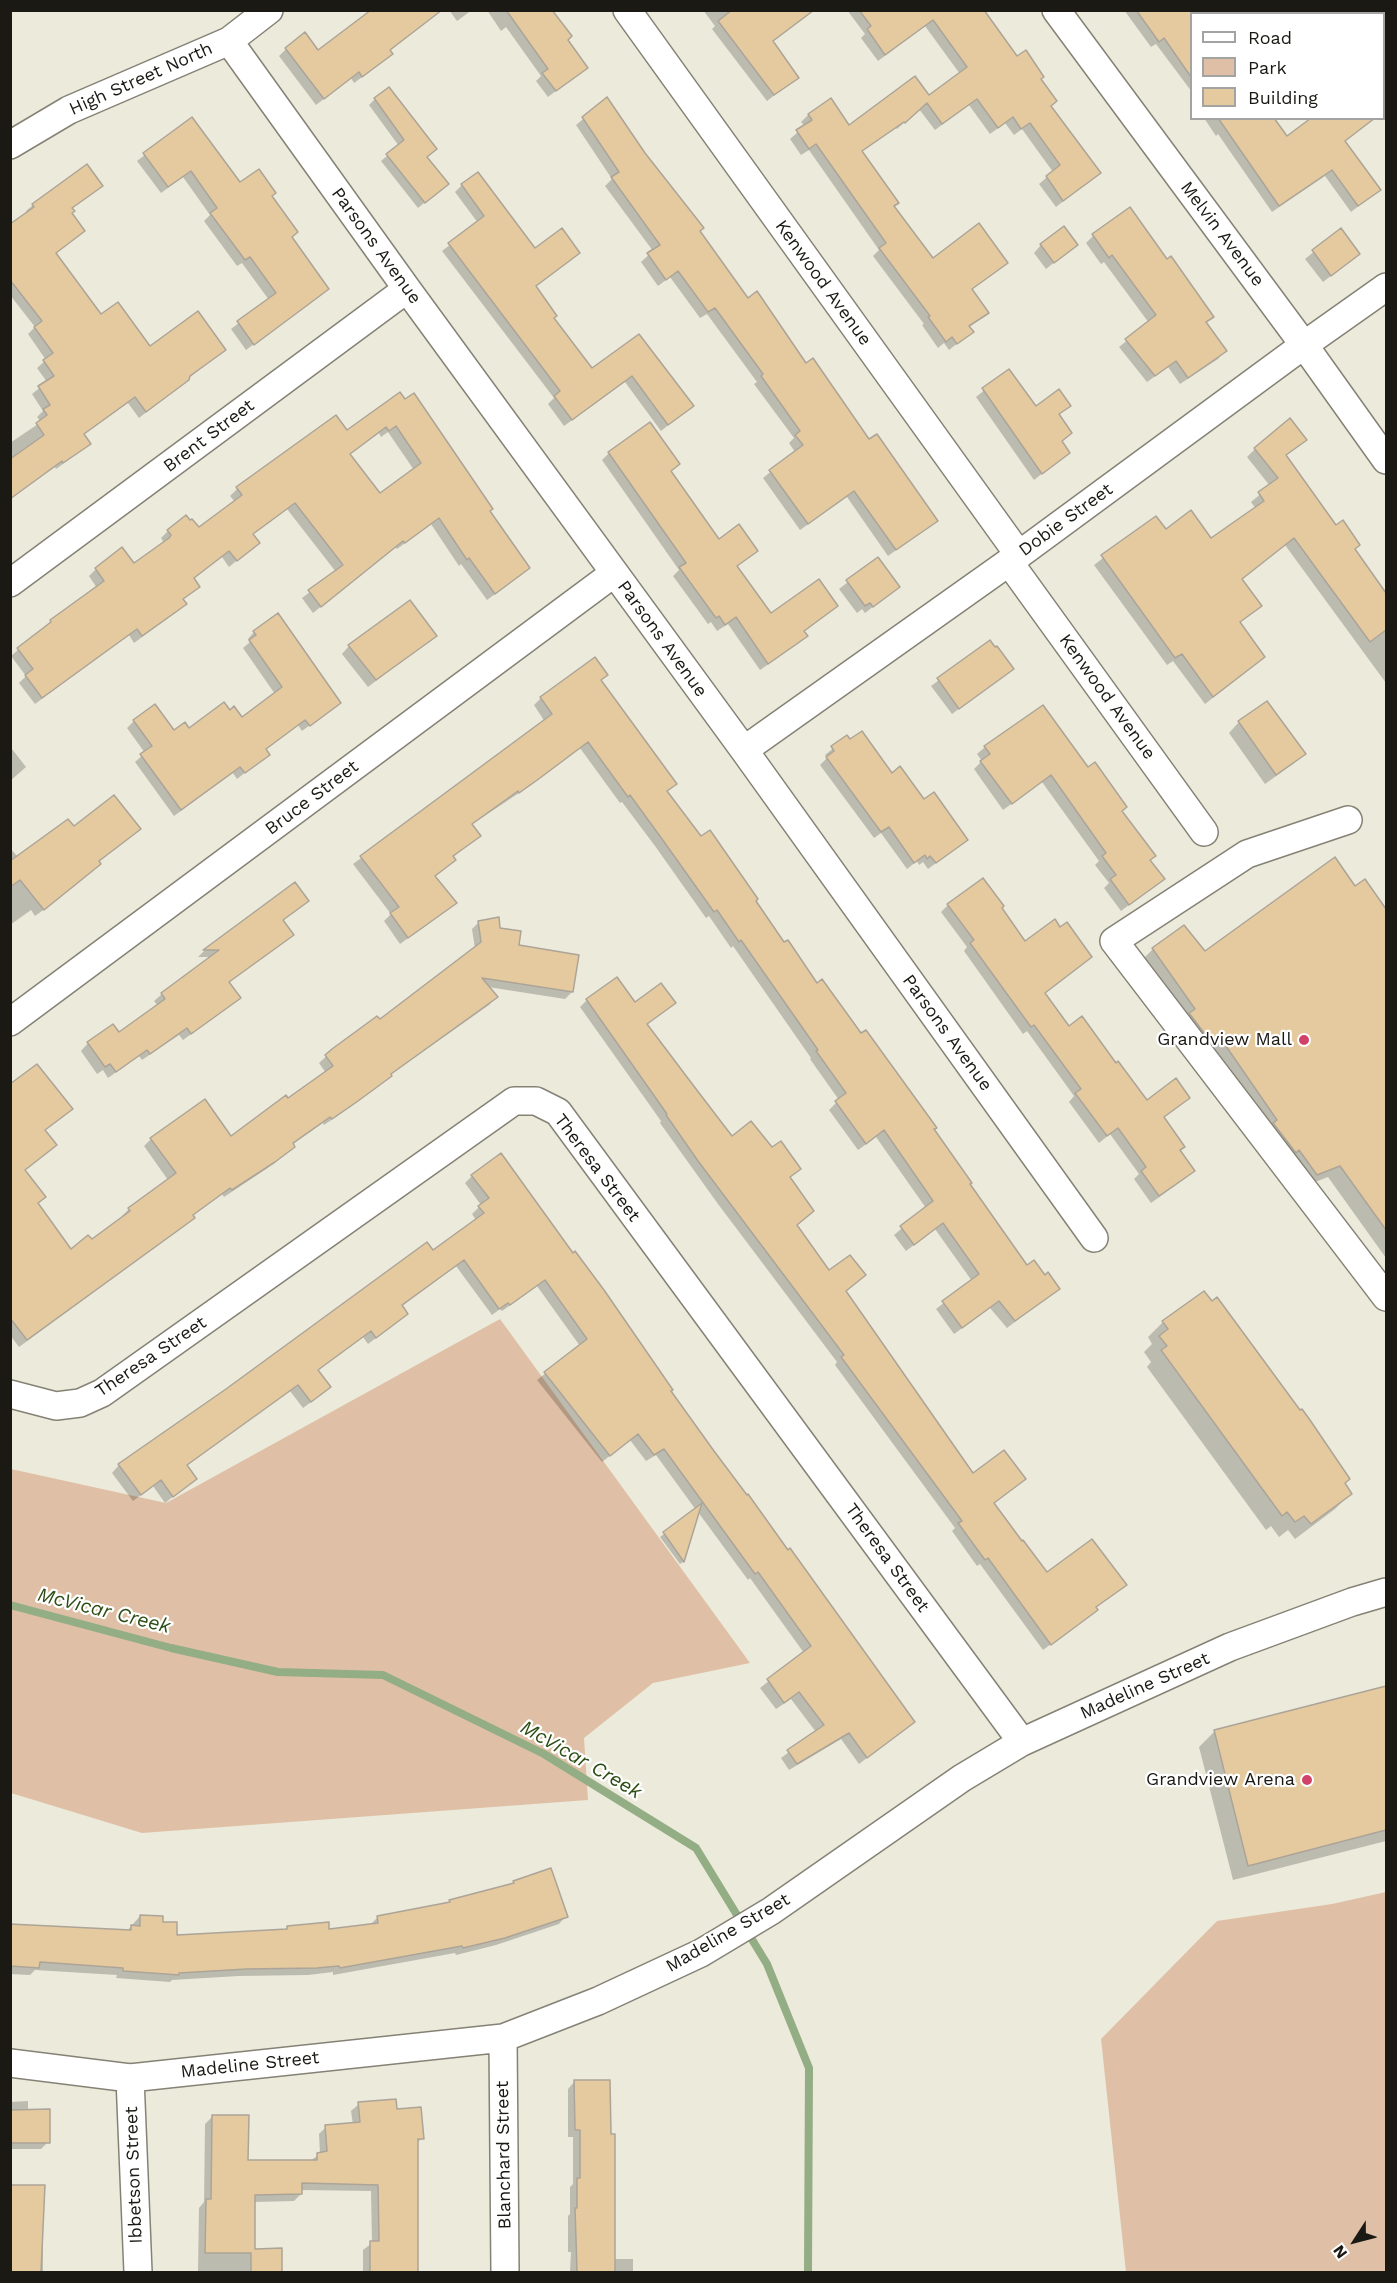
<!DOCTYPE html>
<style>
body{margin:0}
#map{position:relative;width:1397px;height:2283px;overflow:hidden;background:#eceadb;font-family:"Work Sans",sans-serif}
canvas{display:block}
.frame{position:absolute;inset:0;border:12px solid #1a1914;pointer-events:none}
.legend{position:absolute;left:1190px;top:12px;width:195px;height:108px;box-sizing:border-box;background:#fff;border:2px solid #a3a3a1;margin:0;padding:8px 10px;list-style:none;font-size:18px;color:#1a1914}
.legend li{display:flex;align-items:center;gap:12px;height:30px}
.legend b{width:30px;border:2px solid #a3a3a1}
.north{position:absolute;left:1325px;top:2211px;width:60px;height:60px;-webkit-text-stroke:4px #fff;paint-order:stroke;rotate:234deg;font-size:16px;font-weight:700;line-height:24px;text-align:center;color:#1a1914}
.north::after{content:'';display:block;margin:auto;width:21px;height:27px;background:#1a1914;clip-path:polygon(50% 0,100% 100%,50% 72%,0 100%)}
</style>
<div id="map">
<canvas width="1397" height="2283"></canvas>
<div class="frame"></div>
<ul class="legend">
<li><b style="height:8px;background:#fff"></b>Road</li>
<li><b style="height:16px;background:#dfc0a6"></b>Park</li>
<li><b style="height:16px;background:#e4ca9e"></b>Building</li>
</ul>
<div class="north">N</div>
</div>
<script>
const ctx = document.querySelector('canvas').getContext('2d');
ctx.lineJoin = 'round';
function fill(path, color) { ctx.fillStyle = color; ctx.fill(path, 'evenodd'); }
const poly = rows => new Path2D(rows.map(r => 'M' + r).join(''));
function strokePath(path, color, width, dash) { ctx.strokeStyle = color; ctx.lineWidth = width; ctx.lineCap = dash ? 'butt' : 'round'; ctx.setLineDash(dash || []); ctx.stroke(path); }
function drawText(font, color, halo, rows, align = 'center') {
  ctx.font = font + ' "Work Sans",sans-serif'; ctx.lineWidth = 4.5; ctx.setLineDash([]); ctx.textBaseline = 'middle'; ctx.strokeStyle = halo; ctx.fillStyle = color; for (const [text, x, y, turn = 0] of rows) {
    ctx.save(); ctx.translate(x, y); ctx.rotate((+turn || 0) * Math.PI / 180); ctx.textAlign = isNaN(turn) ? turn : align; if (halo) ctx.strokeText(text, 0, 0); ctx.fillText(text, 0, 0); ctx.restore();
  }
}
fill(poly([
 [500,1319,750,1663,653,1683,584,1738,588,1800,142,1833,11,1793,11,1469,166,1503],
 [1386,1892,1386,2272,1126,2272,1101,2039,1217,1921,1332,1904]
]), '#dfc0a6');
fill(poly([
 [373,10,442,10,389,51,391,54,384,61,354,83,351,78,316,105,279,56,286,49,318,52],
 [449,10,472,10,457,21],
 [487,10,550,10,566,40,586,68,548,97,536,81,541,76,506,27,501,31],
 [703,10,815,10,772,42,797,78,767,101,712,29,715,26],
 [847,10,982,10,1017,58,1040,79,1050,107,1099,173,1056,207,1039,184,1053,172,1022,129,1014,135,1005,123,990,134,969,105,935,130,919,109,897,129,896,128,861,152,893,207,933,260,1006,263,971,290,987,313,969,327,972,332,949,350,944,343,938,348,922,325,924,324,873,256,879,250,809,150,801,155,790,139,805,126,801,122,808,115,830,100,848,127,929,97,960,74,925,26,878,61,861,38,865,34],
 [1124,10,1184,10,1192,21,1192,92,1156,44,1151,47],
 [1268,10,1314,10,1310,14,1270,14],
 [1332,10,1383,10,1386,15,1386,86,1384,81,1384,14,1334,14],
 [375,99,447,184,418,208,381,161,399,146,369,105],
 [607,99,747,301,806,365,936,521,888,556,847,497,800,530,763,478,795,452,789,443,794,438,754,384,757,382,707,314,700,318,670,277,658,286,641,262,653,251,605,186,612,179,576,125],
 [1204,118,1270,118,1286,138,1379,190,1351,212,1325,176,1272,212,1218,134,1216,136],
 [192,119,239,184,270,196,291,238,327,289,246,350,231,329,269,300,242,263,237,266,204,221,210,215,183,177,161,193,137,161],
 [462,185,534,250,578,253,534,287,552,319,592,370,639,336,692,406,661,431,625,382,564,426,548,404,554,398,442,251,478,223,455,192],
 [101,186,71,209,55,254,100,317,150,348,224,350,139,418,128,403,83,435,89,444,82,450,56,469,55,467,10,499,10,443,41,422,37,417,43,411,32,394,47,382,37,368,46,360,28,334,35,327,10,295,10,226,28,214,26,211,33,205],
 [1341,230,1350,261,1323,282,1305,259],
 [1093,236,1167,261,1212,317,1205,324,1225,351,1218,359,1180,384,1168,367,1147,382,1119,347,1149,323,1104,262,1101,264,1086,243],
 [1041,245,1076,245,1046,269,1034,253],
 [1008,371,1035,408,1069,405,1058,415,1060,442,1068,453,1034,480,976,397],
 [400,394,489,511,528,568,521,575,487,600,461,564,459,566,431,524,397,549,395,547,313,613,302,598,336,572,287,509,252,535,258,543,229,567,222,557,192,579,198,587,182,600,185,604,178,611,134,643,129,635,35,704,19,683,26,676,11,656,51,621,97,588,89,576,96,569,134,565,164,543,161,538,168,531,198,529,235,502,230,496,237,489,336,417,347,432],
 [388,432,414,470,379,495,349,455,379,433,381,437],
 [1305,440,1285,456,1386,592,1386,683,1285,545,1241,580,1260,606,1239,623,1255,665,1205,704,1173,661,1167,665,1094,565,1155,518,1166,532,1211,540,1256,509,1251,502,1270,486,1247,457,1255,449],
 [609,453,670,472,719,541,756,550,736,567,771,615,837,606,804,632,806,635,799,643,760,670,728,624,717,631,711,622,708,624,673,576,679,570,602,460],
 [878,559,898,587,865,613,862,609,857,613,839,589],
 [254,632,339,703,302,731,298,725,265,750,268,755,237,779,233,773,174,816,135,762,145,753,127,728,134,721,173,732,189,730,229,712,242,719,275,694,243,648,250,642,248,639],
 [435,636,368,687,342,654,349,646],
 [990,642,1012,669,952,714,931,686],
 [600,681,675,784,667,792,701,838,754,901,784,944,933,1130,1026,1267,1044,1277,1058,1289,1007,1328,990,1308,954,1334,936,1309,972,1281,935,1229,906,1251,894,1235,926,1208,876,1137,858,1150,829,1110,839,1100,810,1059,811,1058,733,946,731,948,709,916,706,918,655,846,622,802,620,803,580,748,531,785,471,825,479,836,452,858,454,860,434,877,455,903,447,910,400,944,384,921,391,914,353,864,545,722,534,705,541,698],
 [1042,707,1163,879,1121,911,1104,888,1109,883,1095,865,1099,861,1042,782,1003,810,974,769,982,761,977,754,985,747],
 [1239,722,1304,754,1293,764,1265,784,1229,733],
 [847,737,924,801,967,840,928,869,923,862,919,865,917,861,907,869,881,833,874,838,820,765,827,758,825,755],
 [12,749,26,767,10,781,10,750],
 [74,829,131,837,98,862,99,864,91,872,57,900,35,916,31,910,10,925,10,848,18,857],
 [1364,881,1386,911,1386,1258,1328,1177,1305,1186,1142,960,1153,949,1204,954,1355,888],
 [295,884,307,901,282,921,292,935,228,983,231,1005,183,1040,179,1035,142,1060,139,1056,108,1078,103,1070,97,1074,81,1051,88,1043,118,1034,158,1006,154,1001,162,994,213,957,198,957,204,951],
 [948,905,1000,909,1025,943,1083,964,1044,994,1068,1028,1116,1065,1147,1102,1188,1098,1163,1118,1183,1147,1179,1151,1193,1170,1186,1178,1151,1203,1134,1179,1139,1174,1110,1134,1099,1143,1069,1102,1074,1096,1027,1031,1023,1034,964,951,967,947,941,912],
 [479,922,499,929,572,992,565,999,488,987,496,997,489,1005,390,1075,383,1083,349,1108,324,1125,323,1123,292,1145,293,1147,286,1154,266,1169,224,1197,222,1194,192,1216,186,1225,19,1347,10,1335,10,1086,71,1109,44,1131,24,1170,44,1197,37,1204,71,1251,91,1241,123,1218,122,1216,129,1209,168,1180,144,1146,151,1139,231,1138,326,1073,319,1063,333,1050,380,1021,475,949,472,929],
 [587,1000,635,1004,667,1009,646,1025,732,1138,772,1150,799,1169,789,1178,795,1226,844,1292,973,1475,1024,1479,993,1504,1047,1574,1125,1585,1095,1608,1089,1616,1043,1650,980,1564,977,1566,952,1531,955,1528,835,1365,837,1362,718,1204,660,1123,661,1121,580,1007],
 [472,1176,669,1391,913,1722,859,1764,841,1739,789,1770,781,1758,816,1732,791,1699,776,1709,760,1688,804,1653,750,1578,748,1580,698,1512,683,1562,680,1564,660,1537,696,1510,656,1455,646,1461,630,1440,602,1462,537,1380,580,1346,537,1286,502,1311,500,1309,492,1315,456,1266,401,1307,399,1321,368,1344,363,1337,317,1371,329,1387,322,1394,303,1408,290,1391,186,1466,195,1479,165,1503,153,1486,133,1501,112,1473,119,1465,476,1220,472,1214,481,1205,465,1183],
 [1163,1322,1299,1413,1350,1494,1335,1509,1295,1539,1288,1530,1279,1537,1271,1526,1266,1530,1147,1367,1151,1362,1144,1352,1152,1344,1148,1337],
 [1386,1688,1386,1841,1233,1880,1199,1747,1215,1731],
 [514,1883,566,1916,559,1924,496,1945,456,1955,455,1953,333,1975,333,1972,308,1975,239,1976,172,1980,170,1982,116,1978,117,1975,35,1970,30,1975,10,1974,10,1925,127,1931,140,1916,161,1923,175,1936,283,1931,287,1927,328,1931,370,1925,378,1917,447,1904,450,1901,511,1885],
 [575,2081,613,2259,633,2259,633,2272,570,2272,571,2252,568,2252,568,2216,570,2214,570,2187,573,2184,573,2137,568,2137,568,2089],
 [28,2101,28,2111,48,2142,41,2149,10,2149,10,2102],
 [359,2104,396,2111,422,2138,416,2144,416,2271,363,2272,363,2250,372,2243,371,2191,301,2190,301,2194,294,2201,254,2202,253,2250,280,2250,281,2272,198,2272,199,2208,204,2202,205,2124,213,2116,247,2162,310,2161,320,2154,319,2134,326,2127,353,2125,351,2111],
 [10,2186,43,2187,43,2272,10,2272]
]), '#0003');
strokePath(poly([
 [10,1605,171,1648,278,1672,383,1675,544,1754,696,1848,767,1964,809,2068,808,2272]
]), '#93ad84', 8);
const building = poly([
 [371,10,442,10,390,50,393,54,362,77,359,72,324,99,285,48,305,32,318,50,371,10],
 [506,10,552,10,572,36,568,40,588,68,556,91,542,73,548,69,506,10],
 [732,10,814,10,773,41,799,78,774,95,718,21,732,10],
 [859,10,984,10,1017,56,1026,50,1044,77,1041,79,1057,101,1051,106,1101,173,1063,201,1046,176,1060,165,1030,123,1021,129,1013,117,998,128,977,99,942,124,927,103,905,123,904,122,862,151,899,203,894,206,933,258,979,223,1008,263,972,289,989,313,969,326,974,332,957,344,952,337,946,342,928,317,930,316,879,248,886,243,816,144,809,149,796,130,812,120,808,114,831,98,849,125,915,76,929,95,967,67,933,20,885,55,867,29,871,26,859,10],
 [1136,10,1191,10,1191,77,1164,38,1159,42,1136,10],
 [389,87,437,149,427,157,449,184,425,203,386,154,404,140,374,98,389,87],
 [607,97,645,153,704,228,700,231,748,298,757,291,806,363,813,358,869,439,877,434,938,521,896,550,854,491,808,524,769,470,803,445,795,435,800,431,761,376,763,374,715,308,708,312,678,271,666,280,647,253,660,245,611,177,619,172,582,117,607,97],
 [192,117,240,182,259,169,276,193,272,196,298,232,292,237,329,289,254,345,237,321,276,293,250,257,245,260,210,213,217,208,191,171,168,187,143,153,192,117],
 [1218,118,1274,118,1287,136,1311,118,1375,118,1345,141,1381,190,1358,206,1332,170,1279,206,1218,118],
 [87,164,103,186,72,208,75,211,72,213,85,231,56,253,101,314,118,302,150,346,198,311,226,350,190,376,189,380,146,412,135,397,84,434,91,444,63,463,62,461,10,499,10,459,44,435,36,423,47,415,43,409,50,405,38,386,54,376,43,360,53,353,34,327,42,321,10,280,10,224,34,207,32,204,87,164],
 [478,172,535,248,562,228,580,253,536,286,557,316,554,318,592,368,639,334,694,406,668,425,632,376,572,420,554,396,560,391,448,243,484,216,461,184,478,172],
 [1130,207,1167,259,1171,256,1214,317,1206,322,1227,351,1188,378,1176,361,1155,376,1125,339,1156,315,1112,255,1109,258,1092,234,1130,207],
 [1064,226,1078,245,1054,263,1040,244,1064,226],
 [1341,228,1360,254,1331,276,1312,250,1341,228],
 [1009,369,1036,406,1059,389,1071,406,1059,414,1072,433,1062,441,1070,453,1042,474,982,388,1009,369],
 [400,392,405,399,414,393,493,509,490,511,530,568,495,594,469,558,467,560,439,518,405,543,403,541,321,607,308,590,343,565,295,503,253,534,260,543,237,561,229,551,194,578,200,587,183,599,187,604,142,636,137,629,42,698,25,675,33,669,17,648,51,622,50,620,104,581,95,568,122,547,134,563,169,538,171,535,167,530,186,515,190,520,192,519,199,527,242,495,236,487,336,415,347,430,400,392],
 [396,426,421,463,380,493,350,454,386,427,389,431,396,426],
 [1290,418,1307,440,1286,455,1336,525,1343,520,1360,545,1355,549,1386,593,1386,630,1370,642,1294,538,1242,579,1262,606,1240,622,1265,657,1213,697,1182,654,1175,658,1101,555,1156,516,1166,529,1191,510,1211,538,1264,501,1258,492,1278,478,1254,448,1290,418],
 [650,422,680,464,671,471,719,539,739,524,758,551,737,566,771,613,819,579,838,606,804,631,808,636,768,664,736,617,725,625,719,616,716,618,679,567,686,563,608,452,650,422],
 [878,557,900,587,873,607,870,603,865,606,846,580,878,557],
 [410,600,437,636,376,680,348,645,410,600],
 [278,613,341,703,310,726,305,720,266,749,270,755,245,773,240,767,181,810,140,754,152,746,133,720,155,704,174,730,185,722,189,728,224,702,230,710,234,706,242,717,282,687,249,640,256,635,253,631,278,613],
 [990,640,995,647,997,646,1014,669,959,709,937,678,990,640],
 [595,657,608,675,601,680,677,784,667,791,701,836,710,830,758,899,756,901,784,942,788,940,817,983,822,979,861,1033,866,1030,937,1128,934,1129,972,1183,970,1184,1027,1265,1034,1260,1045,1275,1048,1272,1060,1289,1015,1321,999,1301,962,1328,942,1301,979,1274,943,1223,914,1245,900,1226,933,1201,884,1130,866,1144,835,1101,846,1093,816,1051,818,1050,741,940,739,942,717,910,714,912,662,839,630,795,628,797,588,742,540,778,519,793,518,791,472,824,481,836,453,856,456,860,435,876,457,903,408,938,390,913,399,907,360,856,552,714,540,697,595,657],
 [1267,701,1306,754,1276,775,1238,721,1267,701],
 [1043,705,1088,767,1095,762,1127,807,1122,811,1156,856,1150,860,1165,879,1129,905,1110,879,1116,875,1102,856,1106,853,1051,775,1012,804,980,761,990,754,984,746,1043,705],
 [862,731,892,773,900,766,924,799,934,792,968,840,936,863,930,856,927,859,925,855,914,863,889,827,881,832,826,757,834,751,831,746,847,735,850,739,862,731],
 [114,795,141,829,99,861,101,864,44,910,20,880,10,887,10,861,68,819,74,826,114,795],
 [1335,857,1355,886,1365,879,1386,909,1386,1230,1340,1166,1317,1175,1299,1150,1296,1153,1273,1123,1277,1120,1219,1036,1211,1042,1189,1013,1195,1009,1152,948,1184,925,1205,951,1335,857],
 [983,878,1004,906,1002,908,1025,941,1055,919,1060,927,1067,922,1092,957,1045,993,1069,1026,1082,1016,1116,1063,1118,1061,1147,1100,1176,1078,1190,1098,1164,1117,1185,1147,1180,1150,1195,1171,1159,1196,1141,1171,1146,1167,1118,1128,1107,1136,1075,1093,1081,1089,1034,1025,1031,1027,970,943,974,940,947,904,983,878],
 [295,882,309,901,283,920,294,935,229,982,241,998,191,1034,187,1028,150,1054,147,1050,116,1072,110,1064,105,1067,87,1042,113,1024,119,1032,165,999,161,993,219,950,203,950,295,882],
 [499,917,500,928,521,931,519,945,579,955,573,992,482,978,498,997,391,1074,392,1076,358,1101,332,1119,330,1117,293,1143,295,1147,275,1162,232,1190,230,1188,193,1215,195,1218,27,1340,10,1318,10,1084,37,1064,73,1109,45,1130,57,1145,25,1170,46,1197,38,1203,71,1249,88,1235,92,1239,130,1211,128,1208,176,1173,150,1138,205,1099,231,1136,286,1095,288,1098,333,1066,325,1055,332,1049,377,1016,380,1019,481,942,478,921,499,917],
 [617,977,635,1002,661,983,676,1003,647,1024,693,1085,732,1136,751,1121,772,1147,781,1141,801,1169,790,1177,814,1211,797,1225,829,1270,850,1255,866,1275,846,1291,973,1473,1004,1450,1026,1479,994,1503,1022,1541,1023,1540,1047,1572,1092,1539,1127,1585,1096,1607,1098,1610,1051,1645,988,1558,985,1560,958,1523,962,1521,841,1357,844,1355,698,1161,666,1115,667,1114,586,999,617,977],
 [501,1153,573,1253,575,1251,604,1290,673,1390,671,1391,714,1451,747,1495,748,1494,788,1550,790,1548,915,1722,867,1758,849,1733,797,1764,787,1750,824,1725,799,1692,784,1703,767,1679,811,1646,758,1572,755,1574,664,1449,654,1455,638,1434,610,1456,544,1372,587,1339,545,1280,510,1305,508,1303,499,1309,464,1260,402,1305,408,1314,376,1338,371,1331,318,1370,331,1387,311,1402,298,1385,187,1465,197,1479,173,1497,161,1480,141,1495,118,1464,226,1389,427,1242,433,1250,484,1213,478,1206,489,1198,471,1175,501,1153],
 [1204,1291,1212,1301,1217,1297,1300,1410,1302,1409,1310,1420,1350,1479,1345,1483,1352,1494,1311,1524,1304,1516,1295,1522,1287,1512,1282,1516,1161,1350,1167,1346,1159,1336,1168,1329,1162,1321,1204,1291],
 [702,1503,684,1562,663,1532,702,1503],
 [1386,1686,1386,1830,1248,1866,1214,1730,1386,1686],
 [551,1868,568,1917,505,1938,463,1948,462,1946,340,1968,339,1966,317,1968,247,1969,179,1973,179,1975,123,1971,123,1968,40,1962,39,1968,10,1966,10,1924,131,1930,131,1925,140,1926,140,1915,163,1916,163,1922,177,1922,177,1935,287,1929,287,1926,329,1922,329,1929,378,1923,377,1916,450,1902,449,1900,514,1883,513,1881,551,1868],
 [574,2080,610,2080,611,2134,615,2134,615,2272,577,2272,575,2208,577,2208,577,2178,580,2178,580,2130,575,2130,574,2080],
 [396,2099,397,2109,421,2107,424,2139,418,2139,418,2272,370,2272,370,2241,379,2241,378,2185,302,2183,302,2194,255,2195,255,2249,282,2248,282,2272,251,2272,251,2253,205,2253,206,2199,211,2199,212,2115,249,2115,248,2160,317,2160,317,2153,327,2151,325,2125,360,2122,358,2102,396,2099],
 [50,2109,50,2143,10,2143,10,2110,50,2109],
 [10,2185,45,2185,41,2272,10,2272,10,2185]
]);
fill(building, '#e4ca9e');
strokePath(building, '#aca498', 1.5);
const minor = poly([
 [627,10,1019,555],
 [1056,10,1304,345,1386,460],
 [229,41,407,289,744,750,1094,1238],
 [10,145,69,110,229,41,269,10],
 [1009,562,1204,832],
 [10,583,407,289],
 [744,750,1009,562,1304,345,1386,287],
 [1348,820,1247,854,1114,941,1386,1297],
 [10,1022,613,574],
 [10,1394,56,1406,80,1403,102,1393,514,1101,536,1101,558,1112,1022,1742],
 [503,2038,505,2272],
 [10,2063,130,2078,503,2038,598,2001,701,1953,771,1911,962,1778,1022,1742,1230,1647,1352,1602,1386,1592],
 [130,2078,138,2272]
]);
strokePath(minor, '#858275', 30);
strokePath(minor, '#fff', 27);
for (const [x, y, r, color] of [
 [1304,1040,6,"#d14269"],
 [1307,1780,6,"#d14269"]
]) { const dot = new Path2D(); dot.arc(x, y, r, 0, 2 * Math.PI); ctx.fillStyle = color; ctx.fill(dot); strokePath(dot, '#fff', 2); }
drawText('18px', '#1a1914', '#fff', [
 ["High Street North",141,79,-24],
 ["Melvin Avenue",1222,234,53],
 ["Parsons Avenue",376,246,54],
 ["Kenwood Avenue",823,283,54],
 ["Brent Street",209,436,-37],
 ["Dobie Street",1066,520,-36],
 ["Parsons Avenue",662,639,54],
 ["Kenwood Avenue",1107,697,54],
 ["Bruce Street",312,798,-37],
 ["Parsons Avenue",947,1033,54],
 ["Theresa Street",597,1168,53],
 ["Theresa Street",151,1357,-34],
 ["Theresa Street",887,1558,54],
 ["Madeline Street",1145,1686,-24],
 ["Madeline Street",728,1933,-30],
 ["Madeline Street",250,2065,-6],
 ["Blanchard Street",504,2155,-91],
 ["Ibbetson Street",134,2175,-92]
]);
drawText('18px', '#1a1914', '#fff', [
 ["Grandview Mall",1292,1040],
 ["Grandview Arena",1295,1780]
], 'right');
drawText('italic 20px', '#2c4e13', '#fff', [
 ["McVicar Creek",104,1611,14],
 ["McVicar Creek",581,1760,30]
]);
</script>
